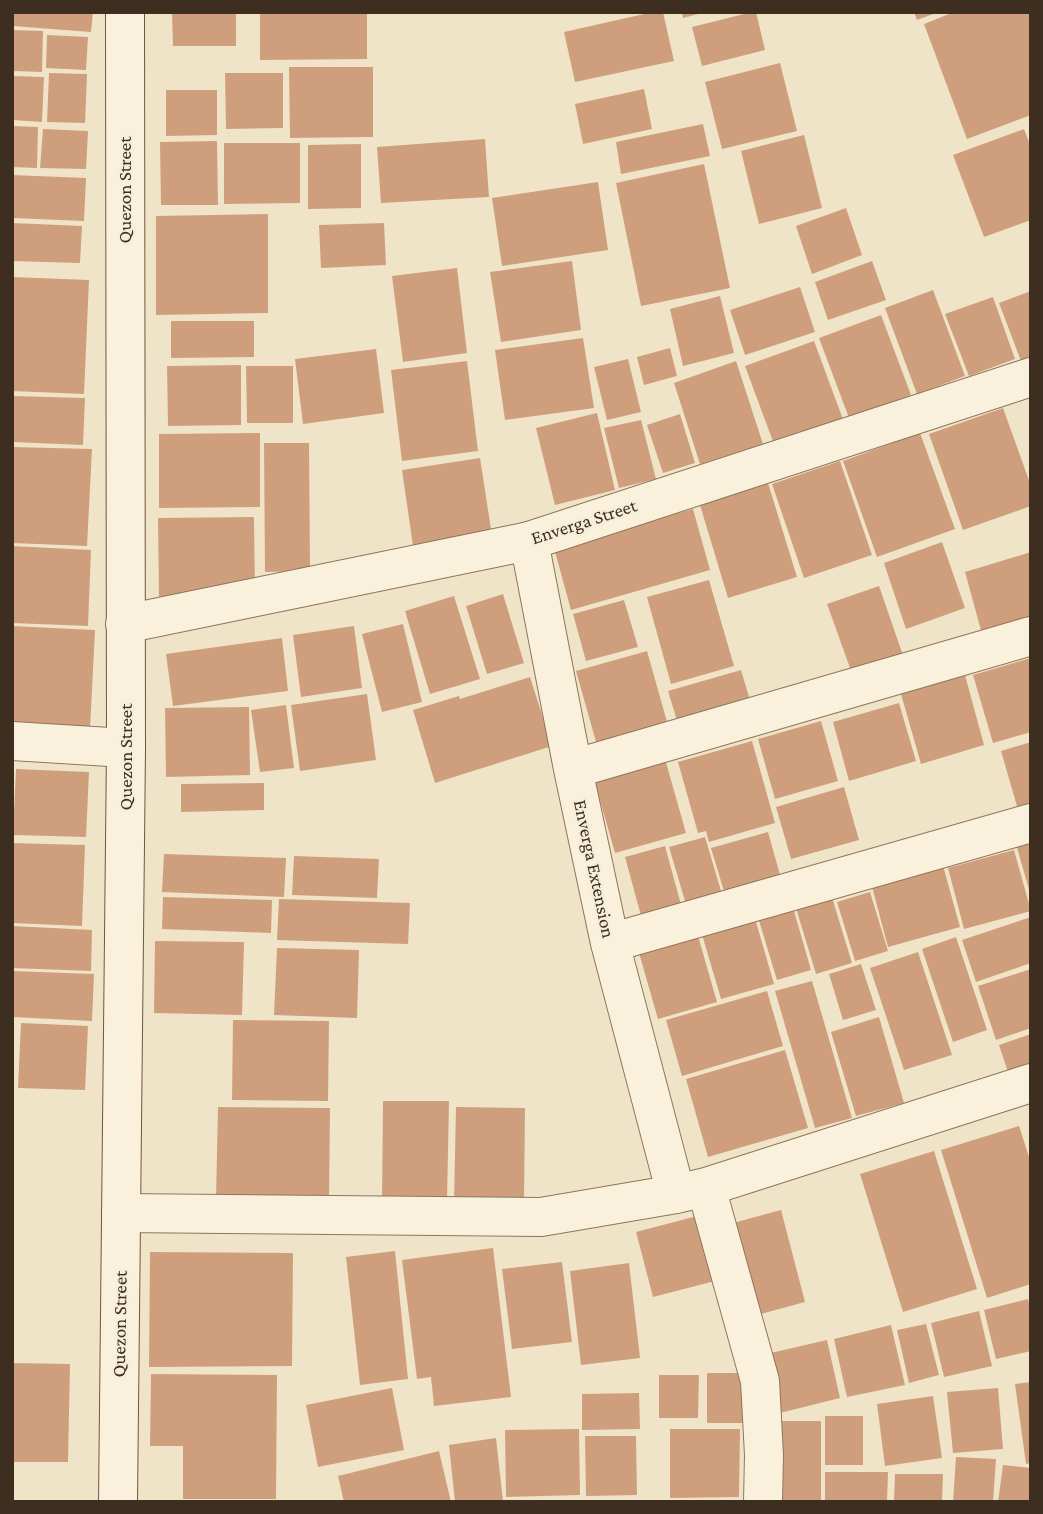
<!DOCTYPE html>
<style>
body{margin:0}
#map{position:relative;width:1043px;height:1514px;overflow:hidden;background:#f0e4c8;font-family:"Crimson Pro",serif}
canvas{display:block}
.frame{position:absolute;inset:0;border:14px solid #3d2e20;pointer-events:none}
</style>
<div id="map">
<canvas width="1043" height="1514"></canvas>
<div class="frame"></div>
</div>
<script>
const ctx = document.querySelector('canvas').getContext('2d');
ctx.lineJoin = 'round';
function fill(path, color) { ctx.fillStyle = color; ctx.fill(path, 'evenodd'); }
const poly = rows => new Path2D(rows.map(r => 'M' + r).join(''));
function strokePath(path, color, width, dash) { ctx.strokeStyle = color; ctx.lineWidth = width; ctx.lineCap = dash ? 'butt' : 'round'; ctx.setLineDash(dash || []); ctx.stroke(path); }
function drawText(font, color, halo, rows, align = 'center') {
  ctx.font = font + ' "Crimson Pro",serif'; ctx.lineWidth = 5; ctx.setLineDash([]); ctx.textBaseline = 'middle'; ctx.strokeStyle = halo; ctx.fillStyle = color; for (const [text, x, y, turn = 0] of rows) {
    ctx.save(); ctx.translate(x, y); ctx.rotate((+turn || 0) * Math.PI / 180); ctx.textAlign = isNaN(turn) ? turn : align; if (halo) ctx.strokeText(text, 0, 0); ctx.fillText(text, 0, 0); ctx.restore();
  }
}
fill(poly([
 [12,12,93,12,91,32,12,26],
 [172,12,236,12,236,46,173,46],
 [260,12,367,12,367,59,260,60],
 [653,12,663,12,674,61,575,82,564,32],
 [682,12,702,12,702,13,683,18],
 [752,12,756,12,765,50,702,66,692,27],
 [914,12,936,12,936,13,917,20],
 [954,12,1031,12,1031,115,967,139,924,24],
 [12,30,43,31,42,72,12,71],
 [47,35,88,37,86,70,46,68],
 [780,63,797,131,722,149,705,82],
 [289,67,373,67,373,137,290,138],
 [49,73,87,74,85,123,47,122],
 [225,73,283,73,283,128,226,129],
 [12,76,44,77,42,122,12,120],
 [644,89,652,129,583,144,575,104],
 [166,90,217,90,217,135,166,136],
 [703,124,710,156,621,174,616,142],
 [12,126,38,127,37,168,12,167],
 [43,129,88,131,86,169,40,168],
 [1024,129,1031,147,1031,220,984,237,953,155],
 [804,135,822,208,759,224,741,151],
 [485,139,489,197,381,203,377,147],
 [217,141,218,205,161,205,160,142],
 [224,143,300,143,300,203,224,204],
 [361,144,361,208,308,209,308,145],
 [704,164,730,288,641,306,616,183],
 [12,175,86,178,84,221,12,218],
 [598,182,608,250,502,266,492,198],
 [846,208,862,255,812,274,796,226],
 [268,214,268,313,156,315,156,216],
 [12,223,82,226,80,263,12,261],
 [384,223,386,265,321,268,319,225],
 [572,261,581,330,501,342,490,272],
 [872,261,886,300,828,320,815,282],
 [457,268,467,353,403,362,392,276],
 [12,277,89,280,84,394,12,391],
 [800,287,815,332,745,355,730,310],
 [933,290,965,376,917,394,885,308],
 [1031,291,1031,357,1021,361,999,303],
 [720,296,734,353,683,366,670,309],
 [993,297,1015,359,969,376,945,314],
 [881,315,911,395,849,418,819,338],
 [171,321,254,321,254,357,171,358],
 [583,338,594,408,505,420,495,350],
 [814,341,844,422,775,447,745,366],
 [670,348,677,376,644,385,637,357],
 [376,349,384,413,303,424,295,359],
 [628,359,641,412,607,420,594,367],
 [467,361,478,451,402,461,391,370],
 [736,361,763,444,700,464,674,383],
 [241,365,241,425,168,426,167,366],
 [246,366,293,366,293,423,247,423],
 [12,396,85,398,83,445,12,442],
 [1003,408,1031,486,1031,506,963,530,929,434],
 [597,413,615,490,555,505,536,428],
 [680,414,695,463,663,473,647,425],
 [641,420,656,479,619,488,604,428],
 [260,433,260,507,159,508,159,434],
 [920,433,955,529,877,557,843,461],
 [264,443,309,443,310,571,265,572],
 [12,447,92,449,87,546,12,543],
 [480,458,493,542,414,553,402,470],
 [840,461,872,555,804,578,772,484],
 [768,483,797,577,728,598,700,505],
 [693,509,710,570,571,610,554,548],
 [254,517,255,597,159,598,158,518],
 [942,542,965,608,906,629,884,563],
 [12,546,91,550,88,626,12,623],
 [1031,552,1031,632,985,645,965,572],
 [709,580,734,666,671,684,647,597],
 [879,586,905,661,854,679,827,604],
 [503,594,524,663,487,674,466,606],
 [454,596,480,679,430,694,405,611],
 [624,600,638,647,586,661,573,614],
 [403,624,422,702,382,712,362,634],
 [12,626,95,630,90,729,12,726],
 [354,626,362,688,301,697,293,635],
 [282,638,288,691,173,706,166,654],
 [647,651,669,729,598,749,576,671],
 [1031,658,1031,732,993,743,973,675],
 [741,670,752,707,679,727,668,691],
 [965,675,984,745,921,764,901,694],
 [530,677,552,746,435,783,413,710,459,696,460,699],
 [367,694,376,760,300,771,291,705],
 [899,703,916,761,849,781,833,722],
 [286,705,294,768,260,772,251,710],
 [249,707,250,775,166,777,165,708],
 [821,721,838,781,775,799,758,739],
 [752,741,775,823,709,842,706,831,698,833,678,762],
 [1031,742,1031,817,1021,820,1001,751],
 [665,759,686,833,615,853,594,779],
 [16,769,89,772,86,837,13,835],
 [264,783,264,810,181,812,181,784],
 [844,787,859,840,791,859,776,807],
 [768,832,782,882,726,898,711,848],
 [705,837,724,901,688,911,669,847],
 [1031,840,1031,893,1030,893,1016,844],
 [12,843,85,845,82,926,12,923],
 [665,846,683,912,643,923,625,857],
 [1014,850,1031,911,964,929,948,868],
 [164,854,286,858,284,897,162,892],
 [294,856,379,859,377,898,292,895],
 [942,862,960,927,888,947,871,883],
 [870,892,888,951,855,961,837,902],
 [831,894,852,963,816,974,795,905],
 [163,897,272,900,271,933,162,929],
 [279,899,410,903,408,944,277,940],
 [792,904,811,970,777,980,757,914],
 [754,915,774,984,721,999,701,931],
 [1031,917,1031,963,976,982,962,940],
 [12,926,92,930,91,971,12,968],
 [696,929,717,1002,658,1019,637,946],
 [956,937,987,1030,953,1042,922,949],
 [155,941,244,942,242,1015,154,1013],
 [277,948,359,950,357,1018,274,1015],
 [918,952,952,1055,904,1070,870,968],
 [861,964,876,1010,843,1020,829,974],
 [1031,969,1031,1028,996,1040,978,986],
 [12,971,94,974,92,1021,12,1017],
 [812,981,852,1118,815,1128,775,991],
 [767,991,783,1046,682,1076,666,1020],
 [879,1017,904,1103,856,1116,831,1032],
 [233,1020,329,1021,328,1101,232,1100],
 [21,1023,88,1026,85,1090,18,1088],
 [1031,1034,1031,1068,1009,1075,999,1045],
 [785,1050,808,1128,708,1157,686,1079],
 [383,1101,449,1101,447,1202,382,1201],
 [218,1107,330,1108,329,1201,216,1199],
 [456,1107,525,1108,524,1203,454,1202],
 [1019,1126,1031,1163,1031,1284,987,1298,941,1150],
 [934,1151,977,1289,903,1312,860,1174],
 [781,1210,805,1302,757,1315,733,1223],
 [697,1216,715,1281,653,1297,636,1232],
 [493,1248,511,1397,434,1406,431,1377,417,1379,402,1260],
 [395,1251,408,1379,360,1385,346,1257],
 [150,1252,293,1253,292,1366,149,1367],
 [562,1262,572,1342,512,1349,502,1269],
 [629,1263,640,1358,581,1365,570,1271],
 [1028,1299,1031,1311,1031,1351,996,1359,984,1310],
 [979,1311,992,1366,944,1377,931,1323],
 [926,1324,939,1375,909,1383,897,1330],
 [891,1325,905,1385,847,1397,834,1339],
 [827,1340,840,1398,776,1414,762,1355],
 [12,1363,70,1364,68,1462,12,1462],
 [707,1373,752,1373,752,1423,707,1423],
 [151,1374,277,1375,276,1499,183,1499,183,1446,150,1446],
 [659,1375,699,1375,698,1418,659,1418],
 [1031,1382,1031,1463,1026,1464,1015,1384],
 [392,1388,404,1450,318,1467,306,1405],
 [998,1388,1003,1449,953,1453,947,1392],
 [639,1393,640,1429,582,1430,582,1394],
 [933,1396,942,1458,885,1466,877,1404],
 [825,1416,863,1416,863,1465,825,1465],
 [778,1421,821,1421,821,1502,778,1502],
 [579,1429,580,1495,506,1497,505,1430],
 [670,1429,740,1429,739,1497,670,1498],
 [585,1436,636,1436,637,1495,586,1496],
 [496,1438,503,1501,455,1502,449,1445],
 [439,1451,451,1502,344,1502,338,1476],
 [956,1457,996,1459,993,1502,953,1502],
 [1003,1465,1031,1468,1031,1502,998,1502],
 [825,1472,888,1472,887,1502,825,1502],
 [895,1474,943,1474,942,1502,894,1502]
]), '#cf9f7d');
const minor = poly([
 [529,541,573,769,610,943,676,1194],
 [12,741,126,748],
 [573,769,1031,636],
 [610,943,1031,823],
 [706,1187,760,1381,764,1455,763,1502],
 [121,1213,541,1217,676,1194,706,1187,1031,1083]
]);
const tertiary = poly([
 [125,624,529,541,1031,377]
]);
const secondary = poly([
 [118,1502,126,748,125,12]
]);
strokePath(minor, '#8d765c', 40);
strokePath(tertiary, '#8d765c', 40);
strokePath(secondary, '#6f573f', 40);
strokePath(minor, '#faf1dc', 38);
strokePath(tertiary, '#faf1dc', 38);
strokePath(secondary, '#faf1dc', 38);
drawText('19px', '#3d2e20', '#f7eed8', [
 ["Quezon Street",125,190,-90],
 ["Enverga Street",584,522,-18],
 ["Quezon Street",126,757,-90],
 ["Enverga Extension",594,869,78],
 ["Quezon Street",120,1324,-89]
]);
</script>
